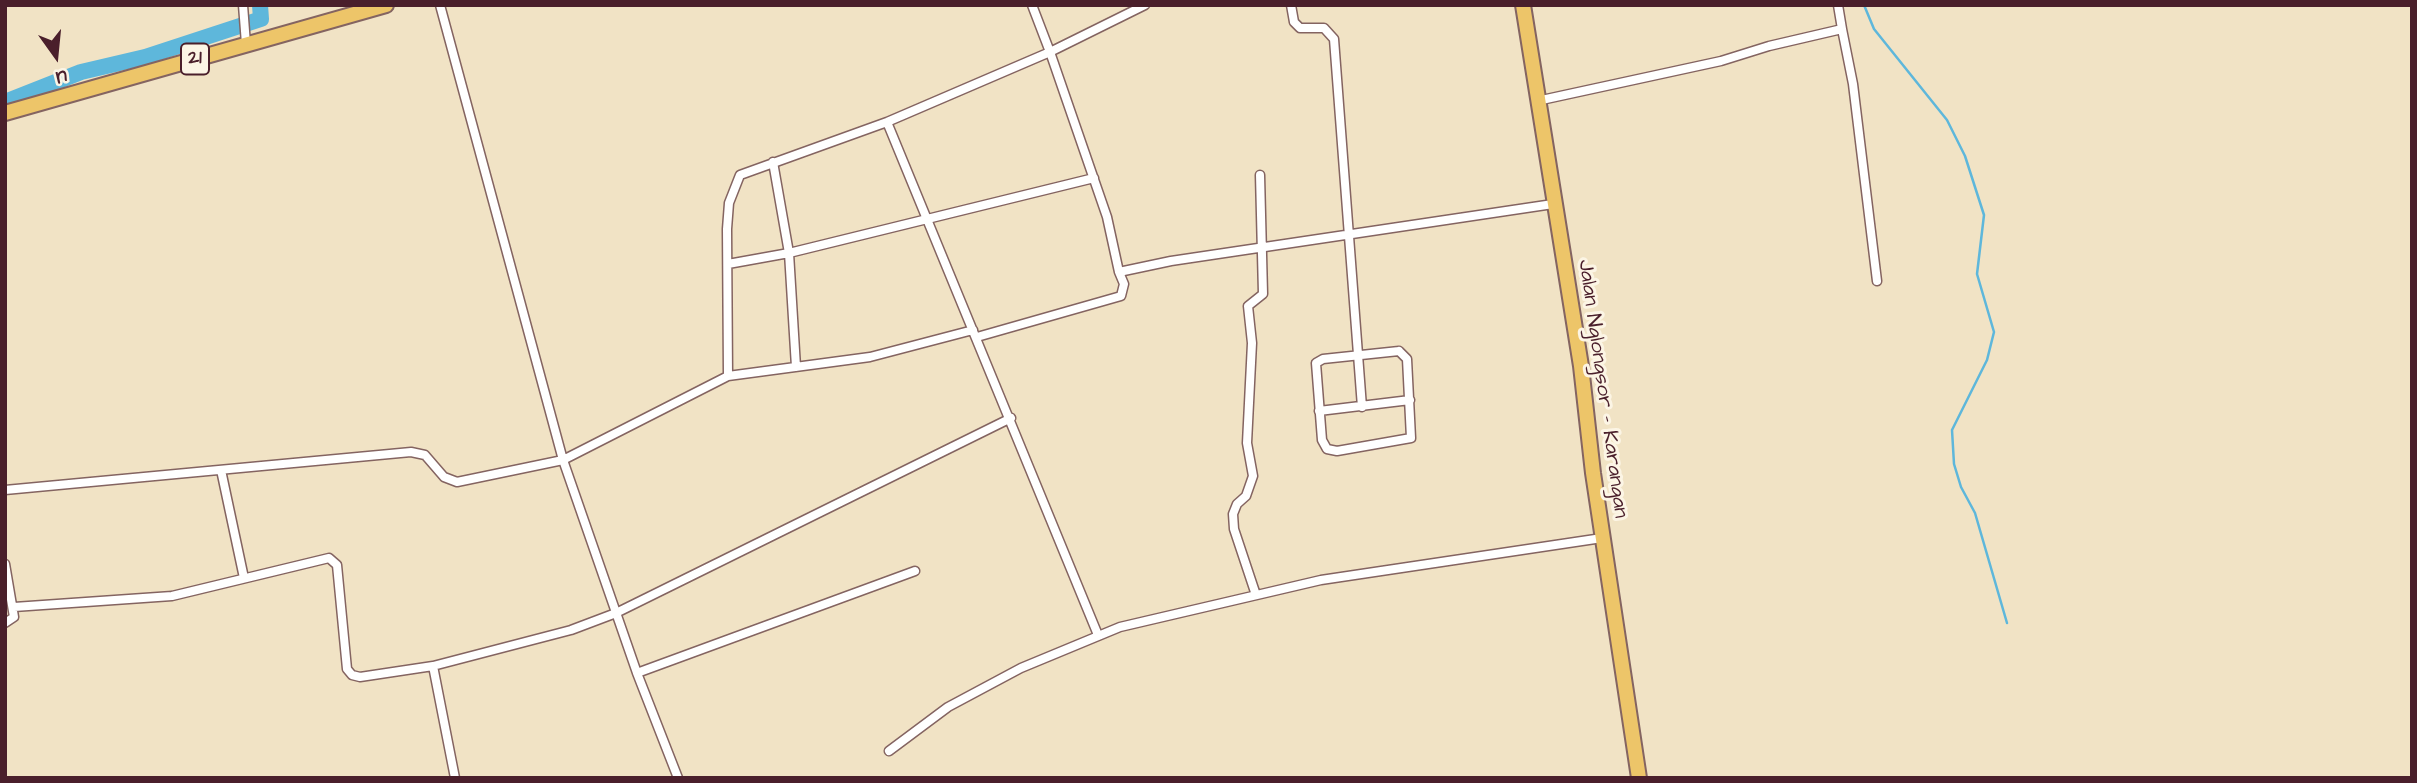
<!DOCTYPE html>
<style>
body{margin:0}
#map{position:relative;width:2417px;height:783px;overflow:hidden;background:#f1e3c5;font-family:"Architects Daughter",sans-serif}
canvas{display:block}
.frame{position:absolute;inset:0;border:7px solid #4a1f2b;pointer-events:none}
.north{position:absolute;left:21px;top:21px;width:70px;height:70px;-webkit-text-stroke:5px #fcf5e5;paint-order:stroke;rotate:165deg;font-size:19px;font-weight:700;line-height:28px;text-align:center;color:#4a1f2b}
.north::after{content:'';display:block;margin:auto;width:24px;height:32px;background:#4a1f2b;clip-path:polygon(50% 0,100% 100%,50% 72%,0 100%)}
</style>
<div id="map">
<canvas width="2417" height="783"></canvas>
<div class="frame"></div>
<div class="north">U</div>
</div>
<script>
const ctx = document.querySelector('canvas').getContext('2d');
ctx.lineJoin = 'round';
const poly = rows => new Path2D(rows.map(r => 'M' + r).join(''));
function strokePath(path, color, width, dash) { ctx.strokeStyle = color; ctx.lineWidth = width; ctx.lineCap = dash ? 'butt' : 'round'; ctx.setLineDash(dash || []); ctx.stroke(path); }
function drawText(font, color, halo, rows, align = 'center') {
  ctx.font = font + ' "Architects Daughter",sans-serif'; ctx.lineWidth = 6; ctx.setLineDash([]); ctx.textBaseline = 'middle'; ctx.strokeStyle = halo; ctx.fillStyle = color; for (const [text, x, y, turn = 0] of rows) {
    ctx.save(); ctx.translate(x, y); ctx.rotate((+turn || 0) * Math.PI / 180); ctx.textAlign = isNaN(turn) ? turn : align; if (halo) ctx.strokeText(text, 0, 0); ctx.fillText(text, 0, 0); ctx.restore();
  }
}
strokePath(poly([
 [1864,5,1874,29,1947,120,1965,156,1984,215,1977,274,1994,332,1987,360,1952,430,1954,464,1961,487,1975,513,2007,623]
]), '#5eb7db', 2.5);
strokePath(poly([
 [5,102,81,72,145,57,261,19,260,5]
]), '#5eb7db', 16);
const street = poly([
 [243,5,246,44],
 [1145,5,1050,52,1107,217,1119,272,1171,261,1553,204],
 [1291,5,1294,22,1300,28,1324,28,1334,39,1362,407],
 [1838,5,1842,29],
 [1537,101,1721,61,1769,46,1842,29,1853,84,1877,281],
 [887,122,1098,635],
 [773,162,789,253,1094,178],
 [728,264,789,253,796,367],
 [977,337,1121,296,1124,284,1119,272],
 [1399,351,1407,359,1411,438,1337,451,1327,449,1322,440,1316,363,1323,359,1399,351],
 [728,376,870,357,973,330],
 [1319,411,1410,400],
 [221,470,244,578],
 [5,490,411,452,425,455,444,477,457,482,563,460,440,5],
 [5,564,14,617,5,623],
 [1256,595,1234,529,1233,514,1237,504,1246,496,1253,476,1247,443,1252,343,1248,306,1263,294,1260,175],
 [14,607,172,596,329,558,337,565,347,669,352,675,360,677,433,666,455,778],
 [433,666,571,630,616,613,1011,418],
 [637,673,915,571],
 [889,751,948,707,1021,668,1120,627,1321,580,1602,538],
 [678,778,637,673,563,460,728,376,727,229,729,203,740,175,887,122,1050,52,1032,5]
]);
const highway = poly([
 [1523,5,1581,366,1593,473,1639,778],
 [5,113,386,5]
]);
strokePath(street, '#846461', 11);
strokePath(highway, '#846461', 18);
strokePath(street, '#fff', 8);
strokePath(highway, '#edc569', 14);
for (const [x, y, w] of [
 [195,59,28]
]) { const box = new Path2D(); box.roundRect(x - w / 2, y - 15.5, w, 31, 5); ctx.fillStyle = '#fcf5e5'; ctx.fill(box); strokePath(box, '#4a1f2b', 2); }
drawText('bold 19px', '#4a1f2b', null, [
 ["21",195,59]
]);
drawText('21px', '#4a1f2b', '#fcf5e5', [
 ["Jalan Nglongsor - Karangan",1602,389,82]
]);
</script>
